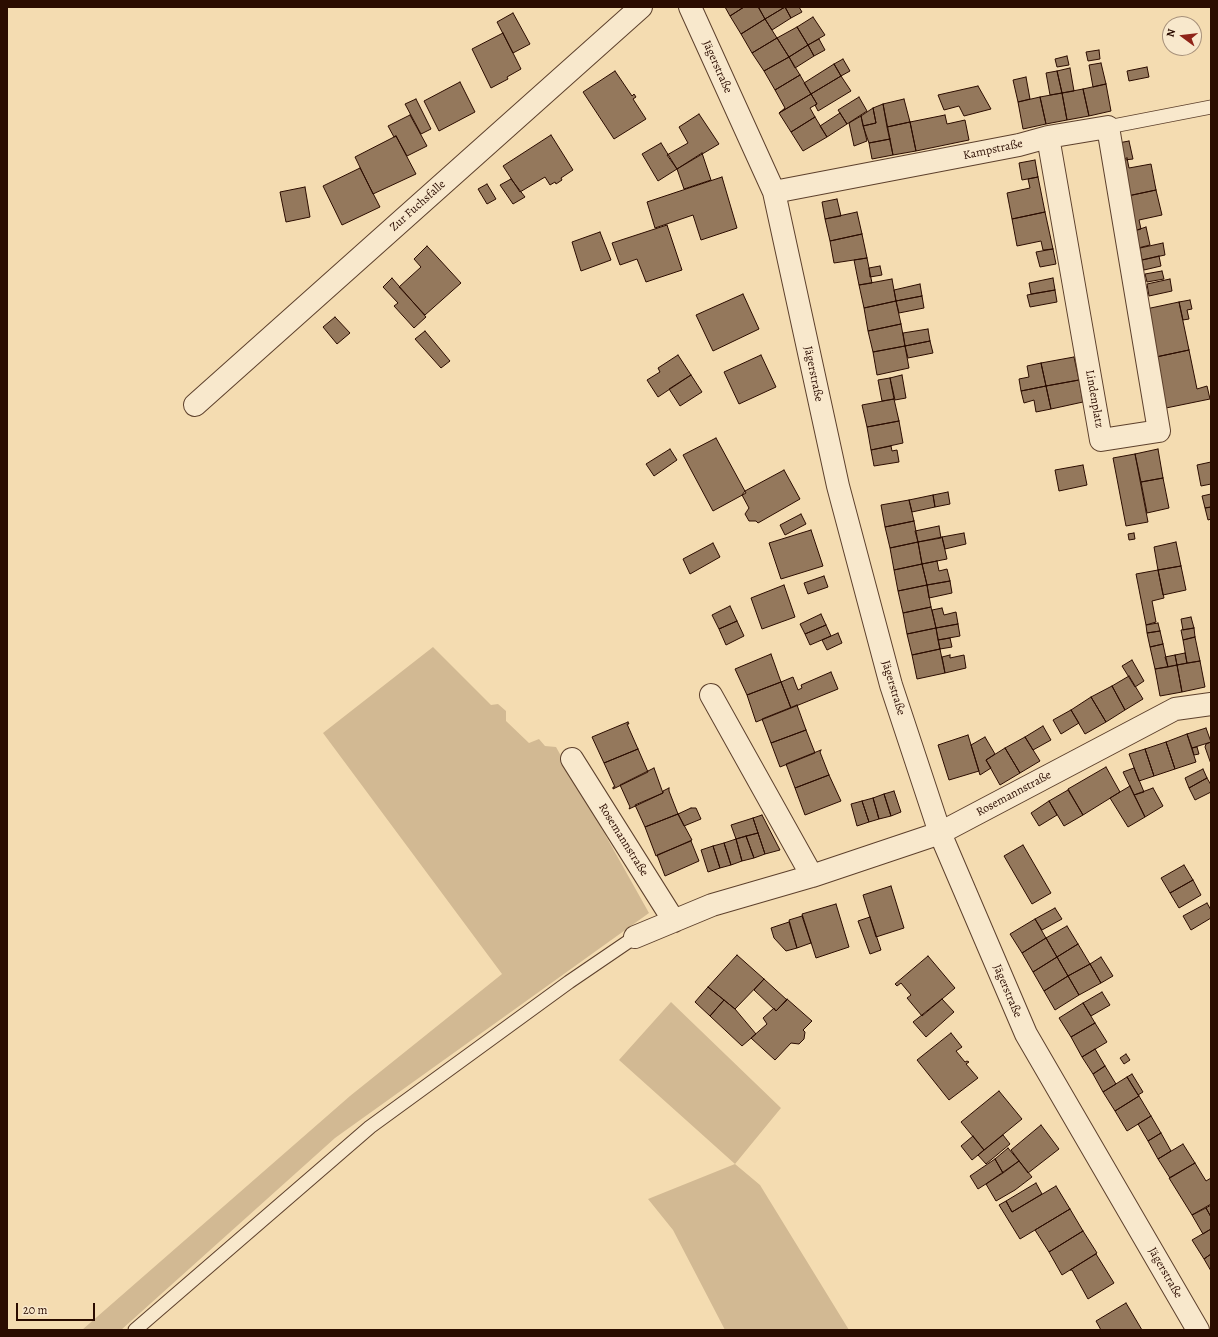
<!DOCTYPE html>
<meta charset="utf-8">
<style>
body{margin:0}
#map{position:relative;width:1218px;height:1337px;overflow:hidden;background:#f4dcb1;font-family:Alegreya,serif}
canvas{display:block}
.frame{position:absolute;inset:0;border:8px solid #2b0c00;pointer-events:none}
.north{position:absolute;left:1162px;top:16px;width:40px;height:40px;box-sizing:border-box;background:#f8e8cc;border:1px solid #a6907a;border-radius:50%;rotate:285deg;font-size:11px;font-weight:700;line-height:16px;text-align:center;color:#2b0c00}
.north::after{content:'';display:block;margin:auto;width:14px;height:18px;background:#8f2418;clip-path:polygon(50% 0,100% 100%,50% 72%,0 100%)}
.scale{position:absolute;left:16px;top:1303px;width:79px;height:18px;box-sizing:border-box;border:2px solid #2b0c00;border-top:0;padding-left:5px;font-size:12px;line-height:14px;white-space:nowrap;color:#2b0c00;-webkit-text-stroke:3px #f8e8cc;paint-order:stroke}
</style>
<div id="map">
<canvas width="1218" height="1337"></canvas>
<div class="frame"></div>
<div class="north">N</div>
<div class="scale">20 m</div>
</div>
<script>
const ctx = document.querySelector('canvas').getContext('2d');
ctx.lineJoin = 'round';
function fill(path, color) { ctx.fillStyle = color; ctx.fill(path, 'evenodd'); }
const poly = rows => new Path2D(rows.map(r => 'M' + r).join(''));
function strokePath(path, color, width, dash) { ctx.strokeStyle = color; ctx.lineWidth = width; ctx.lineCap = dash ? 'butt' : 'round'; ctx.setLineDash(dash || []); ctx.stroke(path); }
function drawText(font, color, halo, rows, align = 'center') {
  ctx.font = font + ' Alegreya,serif'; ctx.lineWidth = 3.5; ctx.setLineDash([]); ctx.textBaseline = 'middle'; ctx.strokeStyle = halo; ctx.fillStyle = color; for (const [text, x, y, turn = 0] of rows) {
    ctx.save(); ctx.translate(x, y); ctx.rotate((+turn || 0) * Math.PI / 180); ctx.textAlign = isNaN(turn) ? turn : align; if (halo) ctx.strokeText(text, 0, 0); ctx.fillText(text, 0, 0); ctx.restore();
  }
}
fill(poly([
 [433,647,491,705,498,704,506,711,506,721,529,743,539,739,545,746,556,747,649,913,335,1138,121,1330,82,1330,350,1096,502,974,323,733],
 [671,1002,781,1108,735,1164,760,1185,849,1330,725,1330,673,1230,648,1199,735,1164,619,1060]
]), '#d2b993');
const building = poly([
 [725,7,744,7,730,16,725,7],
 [744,7,758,7,765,19,741,34,730,16,744,7],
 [762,7,785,7,765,19,759,8,762,7],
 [785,7,791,18,772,30,765,19,785,7],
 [785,7,799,7,802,12,791,18,785,7],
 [513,13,530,44,513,53,497,22,513,13],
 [813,17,825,35,808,45,797,27,813,17],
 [765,19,777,38,752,53,741,34,765,19],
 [797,27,808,45,789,57,777,38,797,27],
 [503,33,521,69,507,77,508,79,491,88,472,49,503,33],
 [777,38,789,57,764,71,752,53,777,38],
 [819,39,825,50,814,56,808,45,819,39],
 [808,45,814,56,795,68,789,57,808,45],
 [1099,50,1100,59,1088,61,1086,52,1099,50],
 [1067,56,1069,65,1057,67,1055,59,1067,56],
 [789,57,800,75,775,90,764,71,789,57],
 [843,59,850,71,841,76,834,64,843,59],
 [1101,63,1106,84,1093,87,1089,65,1101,63],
 [834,64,841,76,811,94,804,83,834,64],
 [1147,67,1149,77,1129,81,1127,71,1147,67],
 [1070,68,1074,91,1062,93,1057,71,1070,68],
 [615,71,632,96,634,94,636,97,633,99,646,119,614,139,583,92,615,71],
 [1057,71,1062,93,1050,95,1046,73,1057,71],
 [800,75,811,94,779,113,785,108,775,90,800,75],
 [841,76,851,91,818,111,815,105,817,104,811,94,841,76],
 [1026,77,1030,99,1018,102,1013,80,1026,77],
 [460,82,475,112,439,131,424,101,460,82],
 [1106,84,1111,111,1089,116,1083,89,1106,84],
 [978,86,991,109,964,116,959,106,944,110,938,95,978,86],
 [1083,89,1089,116,1067,120,1062,93,1083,89],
 [1062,93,1067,120,1046,124,1040,97,1062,93],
 [811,94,817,104,810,108,815,117,791,132,779,113,811,94],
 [859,97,867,111,847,124,838,110,859,97],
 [1040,97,1046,124,1023,129,1018,102,1040,97],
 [416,99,431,129,421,134,405,104,416,99],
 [904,99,910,122,887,127,883,104,904,99],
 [883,104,890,139,869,143,863,126,876,123,873,108,883,104],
 [873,108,876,123,863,126,861,116,873,108],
 [840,113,847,124,827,137,820,126,840,113],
 [699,114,719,144,677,169,667,155,688,143,679,127,699,114],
 [410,115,427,146,407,156,396,136,394,137,388,126,410,115],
 [945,115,947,124,965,120,969,140,916,151,910,122,945,115],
 [861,116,867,141,854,146,849,123,861,116],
 [815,117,827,137,803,151,791,132,815,117],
 [910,122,916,151,893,155,887,127,910,122],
 [551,135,573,170,561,178,562,180,556,184,555,182,550,185,545,177,520,192,503,166,551,135],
 [396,136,416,174,373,194,355,157,396,136],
 [890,139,893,155,872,159,869,143,890,139],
 [1129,141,1133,159,1116,161,1113,144,1129,141],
 [661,143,677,169,658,181,642,154,661,143],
 [702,153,711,180,684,189,677,169,702,153],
 [1127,158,1129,168,1151,164,1156,190,1123,197,1116,161,1127,158],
 [1035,160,1038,177,1022,180,1019,163,1035,160],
 [360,168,380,207,342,225,323,186,360,168],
 [722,177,737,228,701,240,693,215,655,228,647,202,722,177],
 [1038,177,1045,212,1012,219,1007,193,1030,188,1028,179,1038,177],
 [511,179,525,197,513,204,500,185,511,179],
 [487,184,496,199,487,204,478,189,487,184],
 [305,187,310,217,286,222,280,192,305,187],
 [1156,190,1162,215,1139,220,1141,229,1131,232,1123,197,1156,190],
 [837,199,841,216,825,219,822,202,837,199],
 [857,212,862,234,830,241,825,219,857,212],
 [1045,212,1053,249,1043,250,1041,241,1017,246,1012,219,1045,212],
 [667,225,682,270,646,282,637,259,620,265,612,243,667,225],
 [1146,227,1150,245,1134,249,1131,232,1146,227],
 [600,232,611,260,581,271,572,242,600,232],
 [862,234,867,258,834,263,830,241,862,234],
 [1163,243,1165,255,1142,260,1140,248,1163,243],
 [427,246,461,283,425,315,399,287,421,267,414,259,427,246],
 [1053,249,1056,264,1040,267,1036,252,1053,249],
 [1159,256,1161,266,1144,270,1142,260,1159,256],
 [867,258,872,283,859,285,854,260,867,258],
 [880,266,882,275,870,277,869,268,880,266],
 [1162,271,1164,279,1147,282,1145,274,1162,271],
 [392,278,426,317,414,328,394,306,398,303,383,287,392,278],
 [1053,278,1055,290,1031,294,1029,283,1053,278],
 [892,279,896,301,864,308,859,285,892,279],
 [1170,279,1172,291,1149,296,1147,284,1170,279],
 [920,284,922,296,896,301,894,290,920,284],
 [1055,290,1057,302,1030,307,1027,295,1055,290],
 [743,294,759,329,713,351,696,315,743,294],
 [922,296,924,308,899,313,896,301,922,296],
 [1190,300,1192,309,1187,310,1189,319,1183,320,1179,302,1190,300],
 [896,301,901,324,868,331,864,308,896,301],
 [1179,302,1189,350,1156,357,1146,309,1179,302],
 [335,317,350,333,337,344,323,327,335,317],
 [901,324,905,346,873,352,868,331,901,324],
 [928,329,930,341,905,346,903,333,928,329],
 [425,331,450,361,441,368,415,339,425,331],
 [930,341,933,353,908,358,905,346,930,341],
 [905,346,909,368,877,375,873,352,905,346],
 [1189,350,1197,389,1207,386,1210,399,1166,408,1156,357,1189,350],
 [678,355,691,375,658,397,647,380,660,372,658,368,678,355],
 [761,355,776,387,739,404,724,372,761,355],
 [1074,357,1079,380,1046,386,1041,363,1074,357],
 [1041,363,1046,386,1021,391,1019,379,1029,377,1027,366,1041,363],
 [691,375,702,392,680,406,669,389,691,375],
 [902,375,906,398,895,400,890,378,902,375],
 [890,378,894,399,882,401,878,380,890,378],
 [1079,380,1083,402,1051,409,1046,386,1079,380],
 [1046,386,1051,409,1036,412,1034,400,1024,403,1021,391,1046,386],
 [894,399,899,421,867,427,862,405,894,399],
 [899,421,903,443,871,450,867,427,899,421],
 [716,438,746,493,713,511,683,455,716,438],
 [891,446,892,451,897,450,899,462,874,466,871,450,891,446],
 [670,449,677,460,654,476,646,464,670,449],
 [1158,449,1163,478,1141,482,1135,454,1158,449],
 [1135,454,1148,522,1126,526,1113,458,1135,454],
 [1211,462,1211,484,1201,486,1197,465,1211,462],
 [1083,465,1087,485,1059,491,1055,470,1083,465],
 [784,470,800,499,758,523,756,521,749,521,745,514,749,508,742,495,745,491,784,470],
 [1163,478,1169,508,1147,513,1141,482,1163,478],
 [948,492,950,504,935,507,933,495,948,492],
 [1211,494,1211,507,1205,508,1202,496,1211,494],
 [933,495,935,507,912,512,909,500,933,495],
 [909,500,914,521,885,527,881,505,909,500],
 [1211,507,1211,519,1208,520,1205,508,1211,507],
 [801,514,806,524,785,535,780,525,801,514],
 [914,521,918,542,890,548,885,527,914,521],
 [939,526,941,538,918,542,915,531,939,526],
 [811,530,823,566,781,579,769,543,811,530],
 [964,533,966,544,945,549,942,537,964,533],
 [1134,533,1135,539,1129,540,1128,534,1134,533],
 [942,537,947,559,922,564,918,542,942,537],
 [918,542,922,564,894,570,890,548,918,542],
 [1176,542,1181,566,1158,570,1154,547,1176,542],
 [713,543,720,557,690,574,683,559,713,543],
 [937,561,939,571,947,569,950,581,927,585,922,564,937,561],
 [922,564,927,585,898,591,894,570,922,564],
 [1181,566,1186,590,1163,595,1158,570,1181,566],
 [1158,570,1164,598,1152,601,1156,622,1146,625,1136,574,1158,570],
 [824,576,828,587,808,594,804,583,824,576],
 [950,581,952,593,929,598,927,585,950,581],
 [784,585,795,617,762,629,751,598,784,585],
 [927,585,931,607,903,613,898,591,927,585],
 [730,606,737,621,719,629,712,615,730,606],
 [931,607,936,628,907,634,903,613,931,607],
 [942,608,944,615,956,612,958,624,936,628,932,610,942,608],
 [821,614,826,625,805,634,800,624,821,614],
 [1191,617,1194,628,1183,630,1181,619,1191,617],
 [737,621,744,636,726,645,719,629,737,621],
 [1158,623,1160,631,1147,633,1146,625,1158,623],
 [958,624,960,636,938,640,936,628,958,624],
 [826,625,831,636,810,645,805,634,826,625],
 [936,628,940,649,912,655,907,634,936,628],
 [1194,628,1195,637,1183,640,1181,630,1194,628],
 [1160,631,1163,644,1150,647,1147,633,1160,631],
 [838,633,842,643,827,650,822,640,838,633],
 [1195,637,1200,661,1187,663,1183,640,1195,637],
 [950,638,952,647,940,649,938,640,950,638],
 [1163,644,1168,667,1155,669,1150,647,1163,644],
 [940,649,945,673,917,679,912,655,940,649],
 [1185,653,1187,663,1177,665,1175,655,1185,653],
 [771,654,781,682,747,695,735,669,771,654],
 [950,655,950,658,964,655,966,668,945,673,942,657,950,655],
 [1175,655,1177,665,1168,667,1165,657,1175,655],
 [1132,660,1144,681,1135,687,1122,666,1132,660],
 [1200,661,1205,687,1182,692,1177,665,1200,661],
 [1177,665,1182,692,1160,696,1155,669,1177,665],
 [831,672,838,689,791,708,781,682,793,677,798,690,802,688,801,685,831,672],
 [1129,676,1143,699,1125,710,1112,686,1129,676],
 [781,682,791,708,756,722,747,695,781,682],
 [1112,686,1125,710,1106,722,1091,697,1112,686],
 [1091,697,1106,722,1085,734,1071,710,1091,697],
 [797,705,806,730,771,743,762,719,797,705],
 [1071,710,1079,723,1061,734,1053,720,1071,710],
 [628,722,629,724,627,724,638,749,604,763,592,737,628,722],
 [1043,726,1051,740,1033,750,1025,737,1043,726],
 [1206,728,1211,742,1192,748,1187,734,1206,728],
 [806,730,815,753,780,767,771,743,806,730],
 [1187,734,1196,762,1175,769,1166,742,1187,734],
 [968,735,979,771,949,780,938,745,968,735],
 [985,737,995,754,986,760,991,768,980,775,971,745,985,737],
 [1025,737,1040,761,1020,773,1005,748,1025,737],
 [1166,742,1175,769,1154,776,1145,749,1166,742],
 [1211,742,1211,764,1205,747,1206,744,1211,742],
 [1197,747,1199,754,1194,755,1192,748,1197,747],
 [1005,748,1020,773,1000,785,986,760,1005,748],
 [638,749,648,772,613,789,613,787,615,787,604,763,638,749],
 [1145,749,1154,776,1139,781,1129,754,1145,749],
 [821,750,820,752,829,775,795,788,786,764,821,750],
 [1106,767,1120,792,1083,815,1068,789,1106,767],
 [654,768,663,793,629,809,630,807,620,785,654,768],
 [1134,768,1144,792,1134,795,1123,772,1134,768],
 [1203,769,1207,778,1189,788,1185,778,1203,769],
 [829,775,841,801,805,815,795,788,829,775],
 [1207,778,1211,785,1211,792,1195,800,1189,788,1207,778],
 [1130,786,1145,817,1128,827,1110,798,1130,786],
 [669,788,669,791,678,814,645,827,635,805,663,793,663,791,669,788],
 [1153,788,1163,806,1145,817,1134,795,1153,788],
 [1068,790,1083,815,1064,826,1049,801,1068,790],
 [894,791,901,812,891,816,884,794,894,791],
 [884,794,891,816,879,819,873,798,884,794],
 [873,798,879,819,869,822,862,801,873,798],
 [862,801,869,822,857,826,851,804,862,801],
 [1049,801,1057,815,1039,826,1031,813,1049,801],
 [691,808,696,808,701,819,684,826,678,814,691,808],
 [678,814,692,840,656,856,645,827,678,814],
 [762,815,780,850,765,854,753,818,762,815],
 [753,818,758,833,736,839,731,825,753,818],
 [758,833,765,854,754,858,746,836,758,833],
 [746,836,754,858,742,861,736,839,746,836],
 [736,839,742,861,731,865,724,843,736,839],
 [691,841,699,861,665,876,657,855,691,841],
 [724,843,731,865,720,868,713,846,724,843],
 [1023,845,1051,893,1032,904,1004,856,1023,845],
 [713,846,720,868,708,872,701,850,713,846],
 [1184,865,1193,880,1170,893,1161,878,1184,865],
 [1193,880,1201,895,1179,908,1170,893,1193,880],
 [891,886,904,928,876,937,863,895,891,886],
 [1207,903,1211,910,1211,918,1191,930,1183,916,1207,903],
 [836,904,849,947,816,958,802,914,836,904],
 [1055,908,1062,919,1042,930,1035,919,1055,908],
 [802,916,811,943,797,948,789,920,802,916],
 [870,917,881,950,870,954,858,921,870,917],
 [1035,919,1046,938,1022,953,1010,934,1035,919],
 [789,922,797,948,786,951,774,938,771,928,789,922],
 [1067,926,1078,944,1057,957,1046,938,1067,926],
 [1046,938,1057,957,1033,972,1022,953,1046,938],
 [1078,944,1090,964,1068,976,1057,957,1078,944],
 [737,955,764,979,735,1009,708,987,737,955],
 [928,956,955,988,922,1016,907,998,911,995,901,983,897,986,895,984,928,956],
 [1057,957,1068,976,1044,991,1033,972,1057,957],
 [1101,957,1113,976,1101,983,1090,964,1101,957],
 [1090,964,1101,983,1079,995,1068,976,1090,964],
 [1068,976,1079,995,1055,1010,1044,991,1068,976],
 [764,979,787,1000,776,1011,754,990,764,979],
 [708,987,724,1000,710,1016,695,1002,708,987],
 [1102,992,1110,1005,1091,1016,1083,1003,1102,992],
 [787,999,812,1021,803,1030,805,1032,804,1039,799,1044,791,1043,775,1060,751,1038,767,1024,763,1018,774,1008,776,1011,787,999],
 [942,999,954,1012,926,1037,913,1022,942,999],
 [724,1000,735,1009,756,1034,742,1046,710,1016,724,1000],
 [1083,1003,1095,1023,1071,1037,1059,1018,1083,1003],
 [1095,1023,1107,1042,1082,1057,1071,1037,1095,1023],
 [951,1033,962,1047,956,1051,965,1062,967,1061,969,1062,966,1064,978,1078,949,1100,917,1060,951,1033],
 [1095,1049,1105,1066,1093,1074,1082,1057,1095,1049],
 [1126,1054,1130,1060,1124,1064,1120,1058,1126,1054],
 [1105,1066,1116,1084,1103,1092,1093,1074,1105,1066],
 [1132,1074,1143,1092,1138,1095,1127,1077,1132,1074],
 [1127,1077,1139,1096,1115,1111,1103,1092,1127,1077],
 [999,1091,1022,1119,984,1150,961,1122,999,1091],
 [1139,1096,1151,1116,1127,1131,1115,1111,1139,1096],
 [1151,1116,1161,1133,1148,1141,1138,1124,1151,1116],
 [1041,1125,1059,1149,1028,1173,1011,1150,1041,1125],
 [1161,1133,1171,1151,1158,1159,1148,1141,1161,1133],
 [1003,1135,1010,1144,986,1164,978,1155,1003,1135],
 [973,1136,984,1150,972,1160,961,1146,973,1136],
 [1183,1144,1195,1163,1170,1178,1158,1159,1183,1144],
 [1008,1148,1019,1161,1003,1173,995,1159,1008,1148],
 [995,1159,1003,1173,978,1189,970,1176,995,1159],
 [1019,1161,1032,1177,1015,1190,996,1201,986,1184,1019,1161],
 [1195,1163,1206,1181,1211,1178,1211,1204,1192,1215,1169,1178,1195,1163],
 [1036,1183,1042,1194,1012,1212,1006,1201,1036,1183],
 [1056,1186,1070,1209,1020,1239,999,1205,1006,1201,1012,1212,1056,1186],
 [1211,1205,1211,1217,1206,1208,1211,1205],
 [1206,1208,1211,1217,1211,1229,1203,1234,1192,1215,1206,1208],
 [1070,1209,1083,1231,1049,1252,1035,1230,1070,1209],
 [1211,1229,1211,1254,1204,1259,1192,1240,1211,1229],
 [1083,1231,1097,1253,1062,1275,1049,1252,1083,1231],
 [1096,1254,1114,1283,1088,1299,1072,1270,1070,1270,1096,1254],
 [1211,1254,1211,1271,1204,1259,1211,1254],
 [1126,1303,1142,1330,1101,1330,1096,1321,1126,1303]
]);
fill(building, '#94785c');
strokePath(building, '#2b0c00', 1);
const lane = poly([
 [1108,127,1211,107],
 [135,1330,370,1127,569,982,635,937]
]);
const street = poly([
 [690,7,774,192,838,486,891,685,940,833,1026,1034,1198,1330],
 [774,192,1019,145,1048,137,1108,127,1159,431,1101,440,1048,137],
 [195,405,641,7],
 [711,695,812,876],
 [572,759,674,921],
 [635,937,712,905,812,876,940,833,1175,709,1211,704]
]);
strokePath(lane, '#5d402c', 15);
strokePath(street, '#5d402c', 24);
strokePath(lane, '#f8e8cc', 13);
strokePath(street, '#f8e8cc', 22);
drawText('12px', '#2b0c00', '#f8e8cc', [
 ["Jägerstraße",717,67,66],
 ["Kampstraße",993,150,-12],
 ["Zur Fuchsfalle",418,206,-42],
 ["Jägerstraße",813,374,78],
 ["Lindenplatz",1094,399,80],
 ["Jägerstraße",893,688,73],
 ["Rosemannstraße",1014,794,-28],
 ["Rosemannstraße",623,840,58],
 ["Jägerstraße",1007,991,67],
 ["Jägerstraße",1165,1273,60]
]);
</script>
